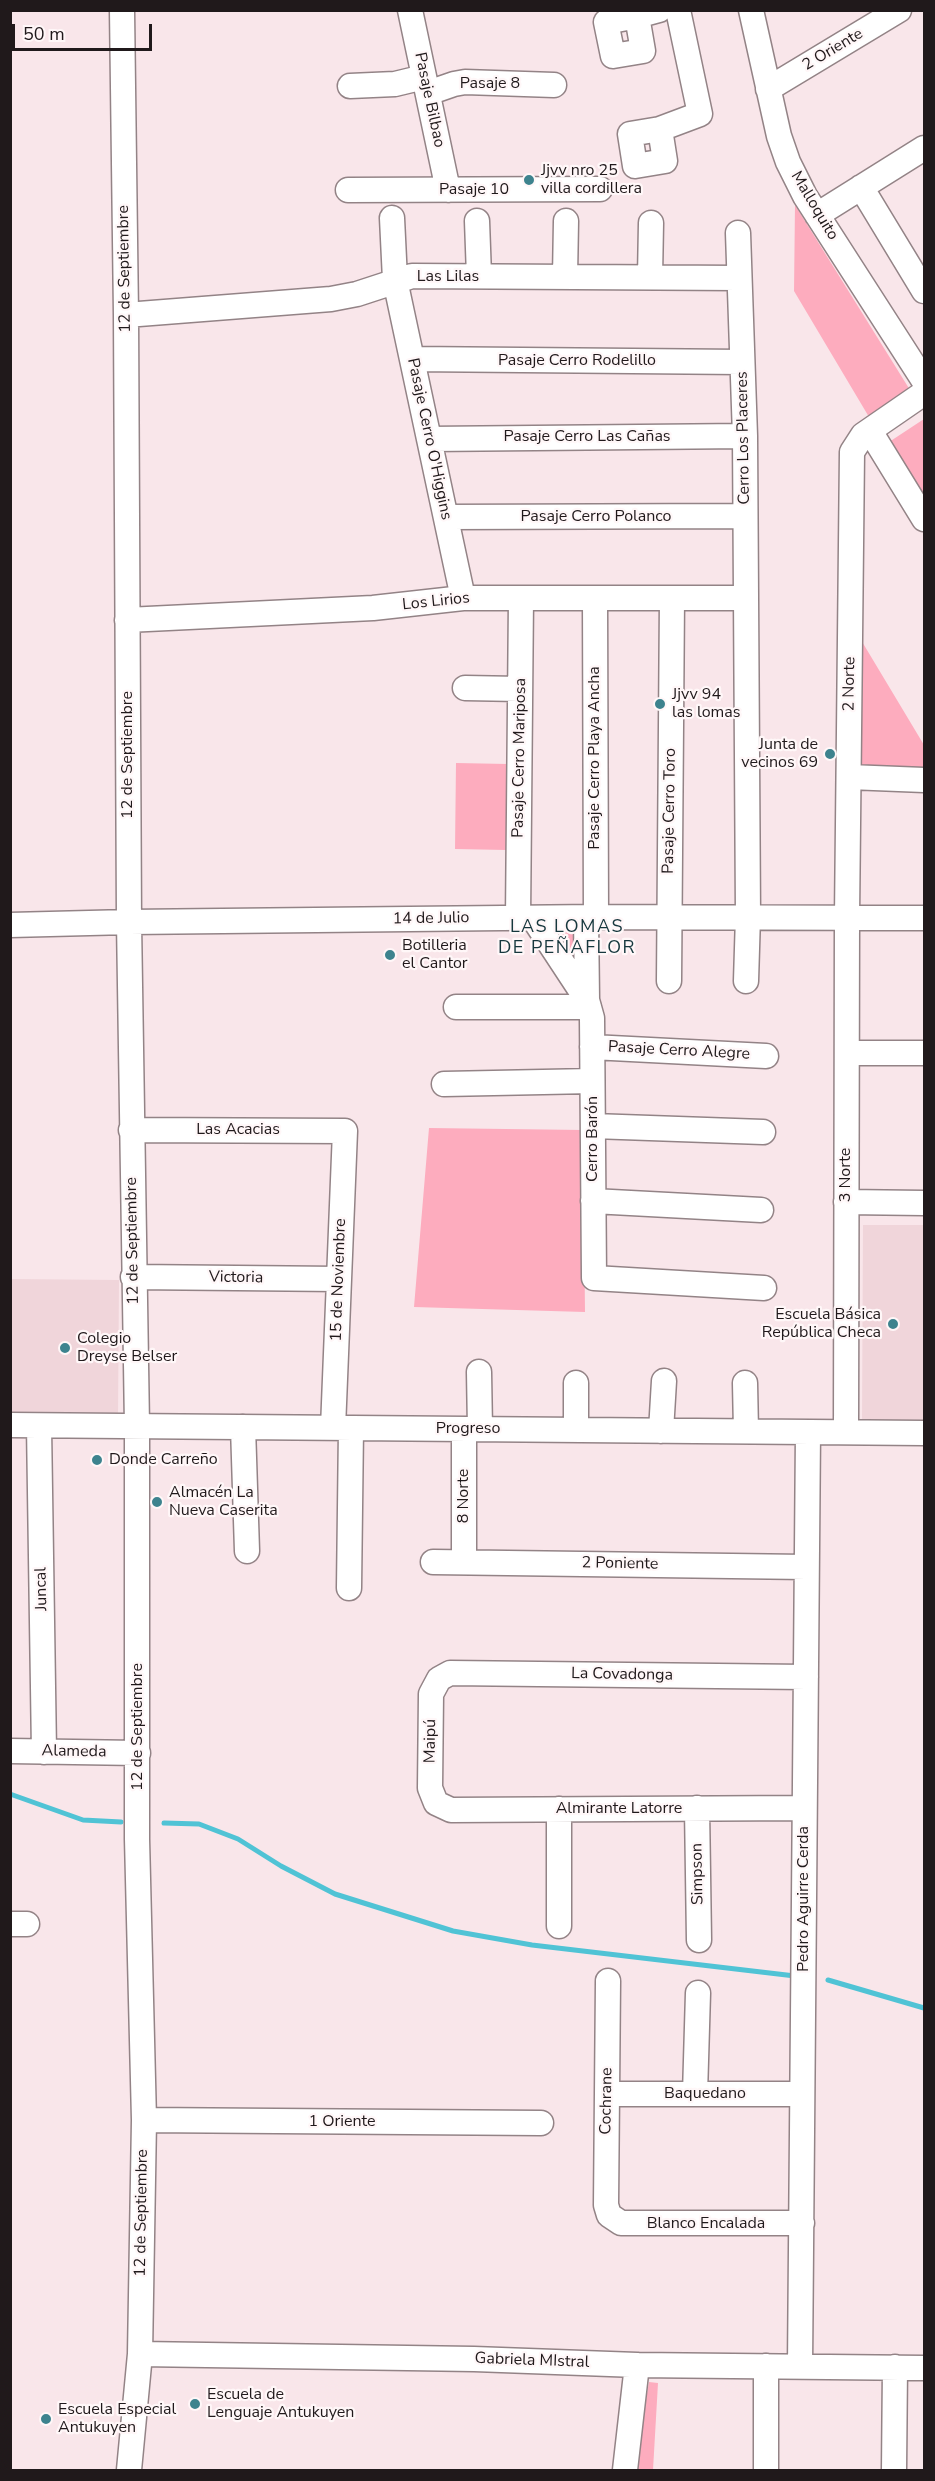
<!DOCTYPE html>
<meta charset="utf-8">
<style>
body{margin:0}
#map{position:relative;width:935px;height:2481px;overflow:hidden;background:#f9e6ea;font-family:"Nunito Sans",sans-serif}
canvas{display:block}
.frame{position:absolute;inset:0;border:12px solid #20191b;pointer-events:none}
.scale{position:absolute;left:12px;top:24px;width:140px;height:27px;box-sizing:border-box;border:3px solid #20191b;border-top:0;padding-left:8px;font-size:18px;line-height:21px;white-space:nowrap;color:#20191b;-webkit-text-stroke:4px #fff7f8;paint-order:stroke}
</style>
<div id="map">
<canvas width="935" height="2481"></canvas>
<div class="frame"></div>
<div class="scale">50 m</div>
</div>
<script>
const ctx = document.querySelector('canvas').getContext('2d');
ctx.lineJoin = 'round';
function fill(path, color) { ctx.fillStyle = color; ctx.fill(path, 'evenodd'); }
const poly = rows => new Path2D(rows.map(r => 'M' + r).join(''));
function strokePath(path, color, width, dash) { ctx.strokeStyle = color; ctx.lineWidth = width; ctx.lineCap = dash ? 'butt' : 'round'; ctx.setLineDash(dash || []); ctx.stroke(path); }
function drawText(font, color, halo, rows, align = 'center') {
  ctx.font = font + ' "Nunito Sans",sans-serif'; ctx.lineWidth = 4.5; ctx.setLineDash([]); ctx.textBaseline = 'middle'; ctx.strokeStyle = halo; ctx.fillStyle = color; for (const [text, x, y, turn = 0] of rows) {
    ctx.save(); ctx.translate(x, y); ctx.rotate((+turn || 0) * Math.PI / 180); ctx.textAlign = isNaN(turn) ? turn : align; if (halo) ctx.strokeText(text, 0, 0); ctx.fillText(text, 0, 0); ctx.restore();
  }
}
fill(poly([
 [863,1225,924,1225,924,1424,862,1423],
 [11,1279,119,1280,118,1417,11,1416]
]), '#f0d5da');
fill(poly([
 [795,205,910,390,869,417,794,291],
 [924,419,924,512,883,446],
 [858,635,924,745,924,770,853,767],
 [456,763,508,764,506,850,455,849],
 [548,926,577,926,576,966],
 [429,1128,583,1130,585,1312,414,1307],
 [649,2382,658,2383,653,2470,634,2470]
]), '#fdacbe');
strokePath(poly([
 [10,1794,83,1820,121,1822],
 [164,1823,199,1824,238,1839,281,1866,335,1894,453,1931,532,1945,795,1976],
 [828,1980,924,2008]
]), '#50c3d5', 5);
const minor = poly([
 [122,10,126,315,129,922,137,1426,137,1839,144,2120,140,2354,129,2470],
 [410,10,448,190],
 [751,10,779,136,788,162,805,196,924,381],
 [637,16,643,51,613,56,606,22,637,16],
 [637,16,659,10],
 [350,86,395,84,424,77],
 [768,89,899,10],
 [428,93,454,84,465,82,554,85],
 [660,129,665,161,635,166,630,134,660,129,700,114,678,10],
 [861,187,924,291],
 [348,190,600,189],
 [817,215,924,148],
 [392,218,395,280,463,598],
 [477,221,479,276],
 [738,233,745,436,748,916,746,981],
 [565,277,566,221],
 [650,277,651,223],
 [126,315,331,299,357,294,412,276,738,278],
 [412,359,742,362],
 [870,431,924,519],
 [429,439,745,436],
 [446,517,745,516],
 [595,598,596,917],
 [127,620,373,608,463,598,745,598],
 [465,688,520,689],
 [849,777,924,780],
 [586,917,587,1000,592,1018,594,1278,764,1288],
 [518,918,521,598],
 [533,918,587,1000],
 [10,925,129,922,596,917,924,918],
 [669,981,672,598],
 [456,1007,589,1007],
 [592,1047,766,1056],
 [847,1053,924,1053],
 [444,1084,592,1081],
 [593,1126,763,1132],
 [131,1130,345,1131,333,1428],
 [593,1201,761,1210],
 [846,1202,924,1203],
 [133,1277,339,1279],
 [479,1372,480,1429],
 [745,1383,746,1431],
 [10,1425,924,1433],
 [39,1426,44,1752],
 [243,1427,247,1551],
 [576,1430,576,1383],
 [661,1431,664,1381],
 [846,1432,847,917,852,452,863,435,924,393],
 [433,1562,806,1567],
 [464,1562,464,1429],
 [349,1588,351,1428],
 [10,1751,138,1753],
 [697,1808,699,1940],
 [804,1808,451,1810,436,1803,430,1788,431,1694,439,1679,450,1673,806,1677],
 [559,1809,559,1926],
 [10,1924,27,1924],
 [608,1981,606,2205,609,2215,621,2223,802,2223],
 [607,2094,802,2094],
 [695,2094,698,1993],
 [144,2120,541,2123],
 [140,2354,474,2359,637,2365,924,2368],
 [800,2366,808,1432],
 [625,2470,637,2365],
 [766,2470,766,2366],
 [894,2470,895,2367]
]);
strokePath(minor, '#938386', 27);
strokePath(minor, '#fff', 24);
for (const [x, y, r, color] of [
 [529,180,6,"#3d838e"],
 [660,704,6,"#3d838e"],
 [830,754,6,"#3d838e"],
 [390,955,6,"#3d838e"],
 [893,1324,6,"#3d838e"],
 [65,1348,6,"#3d838e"],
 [97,1460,6,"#3d838e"],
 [157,1502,6,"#3d838e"],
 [195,2404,6,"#3d838e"],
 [46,2419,6,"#3d838e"]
]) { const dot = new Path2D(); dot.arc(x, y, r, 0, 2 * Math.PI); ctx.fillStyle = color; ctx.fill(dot); strokePath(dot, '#fff7f8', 2); }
drawText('16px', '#20191b', '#fff7f8', [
 ["2 Oriente",833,50,-31],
 ["Pasaje 8",490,84],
 ["Pasaje Bilbao",429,100,78],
 ["Pasaje 10",474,190],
 ["Malloquito",814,206,59],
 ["12 de Septiembre",125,269,-91],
 ["Las Lilas",448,277],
 ["Pasaje Cerro Rodelillo",577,361],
 ["Pasaje Cerro Las Cañas",587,437],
 ["Cerro Los Placeres",744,438,-91],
 ["Pasaje Cerro O'Higgins",429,439,78],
 ["Pasaje Cerro Polanco",596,517],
 ["Los Lirios",436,602,-6],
 ["2 Norte",850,684,-89],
 ["12 de Septiembre",128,755,-90],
 ["Pasaje Cerro Mariposa",520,758,-89],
 ["Pasaje Cerro Playa Ancha",595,758,-90],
 ["Pasaje Cerro Toro",670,811,-89],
 ["14 de Julio",431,919,-1],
 ["Pasaje Cerro Alegre",679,1051,3],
 ["Las Acacias",238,1130],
 ["Cerro Barón",593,1139,-90],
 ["3 Norte",846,1175,-90],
 ["12 de Septiembre",133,1241,-91],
 ["Victoria",236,1278,1],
 ["15 de Noviembre",339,1280,-88],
 ["Progreso",468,1429],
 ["8 Norte",464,1496,-90],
 ["2 Poniente",620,1564,1],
 ["Juncal",42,1589,-91],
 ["La Covadonga",622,1675,1],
 ["12 de Septiembre",138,1727,-90],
 ["Maipú",431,1741,-89],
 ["Alameda",74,1752,1],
 ["Almirante Latorre",619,1809],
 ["Simpson",698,1874,-91],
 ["Pedro Aguirre Cerda",804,1899,-90],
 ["Baquedano",705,2094],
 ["Cochrane",607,2101,-89],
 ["1 Oriente",342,2122],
 ["12 de Septiembre",142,2213,-89],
 ["Blanco Encalada",706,2224],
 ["Gabriela MIstral",532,2361,2]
]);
drawText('16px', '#20191b', '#fff7f8', [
 ["Jjvv nro 25",541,171],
 ["villa cordillera",541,189],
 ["Jjvv 94",672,695],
 ["las lomas",672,713],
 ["Junta de",818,745,"right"],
 ["vecinos 69",818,763,"right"],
 ["Botilleria",402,946],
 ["el Cantor",402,964],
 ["Escuela Básica",881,1315,"right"],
 ["República Checa",881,1333,"right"],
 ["Colegio",77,1339],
 ["Dreyse Belser",77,1357],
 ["Donde Carreño",109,1460],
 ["Almacén La",169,1493],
 ["Nueva Caserita",169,1511],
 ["Escuela de",207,2395],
 ["Lenguaje Antukuyen",207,2413],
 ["Escuela Especial",58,2410],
 ["Antukuyen",58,2428]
], 'left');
ctx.letterSpacing = '1.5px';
drawText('18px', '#16373d', '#fff7f8', [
 ["LAS LOMAS",567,928],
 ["DE PEÑAFLOR",567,949]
]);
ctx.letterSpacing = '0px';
</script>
